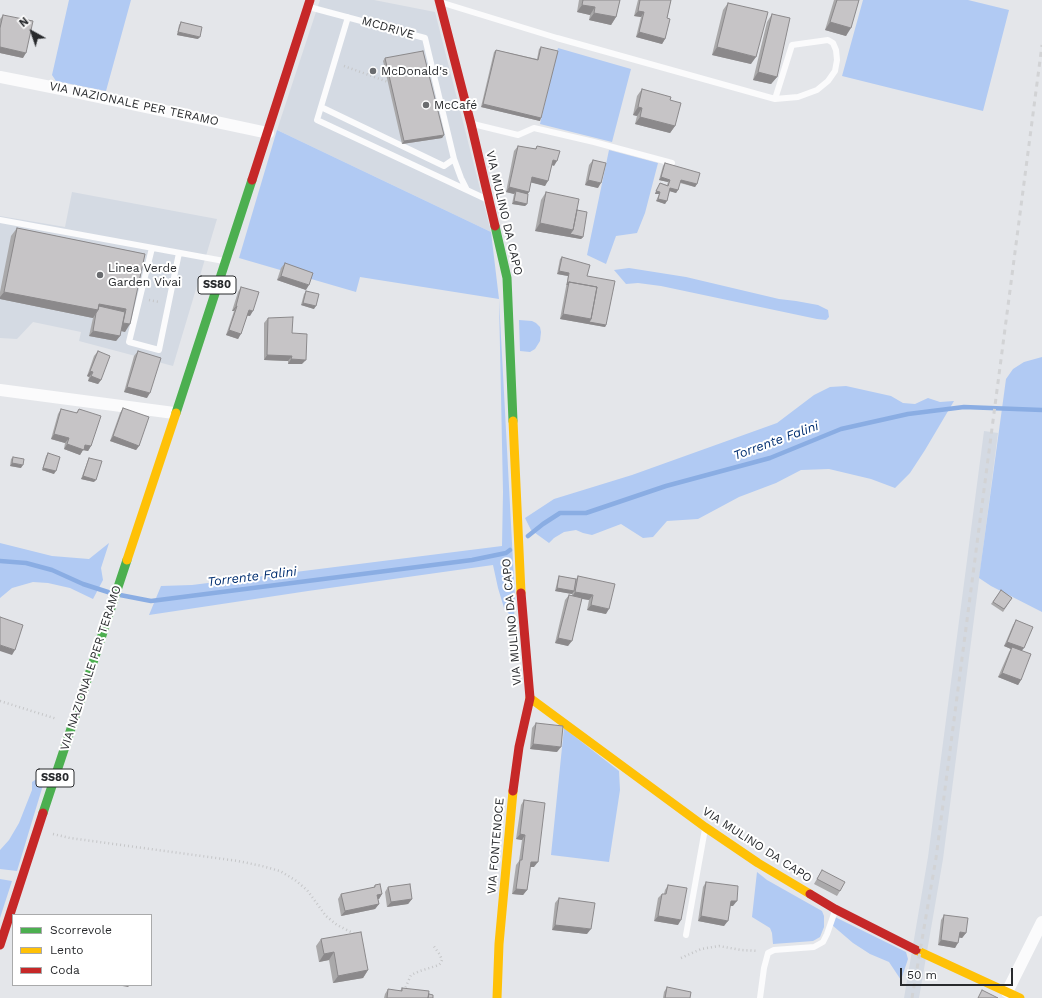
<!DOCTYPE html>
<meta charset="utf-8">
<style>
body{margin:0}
#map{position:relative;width:1042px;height:998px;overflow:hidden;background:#e4e6ea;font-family:"Work Sans",sans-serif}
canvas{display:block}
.legend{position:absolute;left:12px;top:914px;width:140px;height:72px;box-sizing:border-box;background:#fff;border:1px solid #a9aaab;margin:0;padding:5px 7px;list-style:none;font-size:12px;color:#282a2d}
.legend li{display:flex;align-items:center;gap:8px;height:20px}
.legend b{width:20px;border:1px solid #a9aaab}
.north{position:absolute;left:12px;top:12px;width:40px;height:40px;-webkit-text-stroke:3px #fff;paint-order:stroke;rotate:320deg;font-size:11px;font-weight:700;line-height:16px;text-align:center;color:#282a2d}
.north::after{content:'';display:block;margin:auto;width:14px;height:18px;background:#282a2d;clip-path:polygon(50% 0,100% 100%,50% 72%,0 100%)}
.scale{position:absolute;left:900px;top:968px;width:113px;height:18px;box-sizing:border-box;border:2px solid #282a2d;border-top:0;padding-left:5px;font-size:12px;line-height:14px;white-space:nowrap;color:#282a2d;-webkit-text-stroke:3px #fff;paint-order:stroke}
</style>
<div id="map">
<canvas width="1042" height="998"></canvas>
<ul class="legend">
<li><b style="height:5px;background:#4caf50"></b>Scorrevole</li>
<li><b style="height:5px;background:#ffc107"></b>Lento</li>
<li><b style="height:5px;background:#c62828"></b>Coda</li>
</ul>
<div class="north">N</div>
<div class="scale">50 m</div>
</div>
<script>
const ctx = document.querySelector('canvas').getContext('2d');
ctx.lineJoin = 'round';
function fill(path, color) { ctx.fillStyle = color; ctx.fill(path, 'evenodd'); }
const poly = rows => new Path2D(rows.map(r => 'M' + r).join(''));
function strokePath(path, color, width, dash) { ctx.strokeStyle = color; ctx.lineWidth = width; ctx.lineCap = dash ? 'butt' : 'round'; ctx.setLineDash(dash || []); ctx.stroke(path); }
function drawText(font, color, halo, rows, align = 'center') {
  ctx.font = font + ' "Work Sans",sans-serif'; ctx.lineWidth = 4; ctx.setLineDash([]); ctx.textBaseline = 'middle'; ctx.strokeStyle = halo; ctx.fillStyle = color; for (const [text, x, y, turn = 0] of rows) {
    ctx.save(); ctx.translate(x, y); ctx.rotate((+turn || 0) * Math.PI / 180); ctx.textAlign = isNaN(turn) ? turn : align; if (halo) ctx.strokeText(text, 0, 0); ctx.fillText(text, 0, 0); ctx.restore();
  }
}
fill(poly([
 [320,0,374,0,435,12,491,232,277,130],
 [72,192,217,219,173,366,79,341,81,332,33,322,17,339,0,338,0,216,65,227],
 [984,431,998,433,943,859,919,998,904,998,928,857]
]), '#d4dae3');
fill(poly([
 [69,0,131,0,106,91,56,81,52,75],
 [863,0,968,0,1009,10,983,111,842,76],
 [558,48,631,69,612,142,540,124],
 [277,130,491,232,499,299,515,599,514,620,504,608,498,588,493,565,308,591,149,615,161,586,192,585,502,546,503,492,499,299,360,277,356,292,239,258],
 [609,150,658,163,645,213,637,233,616,236,606,264,587,255],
 [629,268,686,277,779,299,796,301,818,305,828,310,829,317,826,320,817,319,661,286,638,283,626,284,614,270],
 [519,320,532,321,536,323,540,327,541,332,540,341,535,349,530,352,520,351],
 [1042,357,1042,612,991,586,979,578,1006,379,1013,369,1024,362],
 [846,386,891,396,903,403,915,404,928,398,940,402,954,401,925,450,910,473,895,488,871,479,829,469,801,470,776,483,739,497,698,519,667,521,653,537,643,538,621,524,592,535,583,533,576,530,564,532,554,538,549,543,531,530,525,518,554,499,632,475,777,423,814,395,830,387],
 [0,543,52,556,89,559,109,543,101,568,103,580,93,599,70,588,48,583,33,582,12,588,0,598],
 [564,728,619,771,620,790,609,862,551,855],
 [47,772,17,871,0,869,0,850,9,840,19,823,32,790,32,782],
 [757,872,767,880,822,911,824,916,824,927,820,937,813,941,773,944,772,933,770,928,752,917],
 [0,879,12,881,0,918],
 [835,917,906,952,908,959,901,980,889,962,870,954,853,943,832,925]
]), '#b1caf3');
strokePath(poly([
 [528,536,543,524,560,513,586,513,666,486,770,458,841,429,908,414,964,407,1042,410],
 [0,561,26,563,52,570,83,584,111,593],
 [120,595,151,601,472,560,506,553,510,550]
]), '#8aade3', 4.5);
strokePath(poly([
 [344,66,388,82],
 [149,300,159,302],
 [0,701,57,719],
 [53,834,70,838,238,861,262,866,280,871,295,880,307,890,326,916,337,925,355,934],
 [681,958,701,949,719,946,741,950,758,951],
 [404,991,411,975,420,971,439,965,441,963,442,960,440,955,433,945]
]), '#c5c6c8', 2.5, [1, 3]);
strokePath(poly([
 [443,3,557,38,775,99,798,97,817,90,828,81,835,71,837,60,836,50,833,43,828,40,792,45,775,99],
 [309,7,425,38,454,159,444,166,321,107],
 [348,17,317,120,486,199],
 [473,124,518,135,534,128,594,142,672,163],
 [454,159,461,178,467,190],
 [0,220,224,261],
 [152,248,129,342,159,350,179,253],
 [686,935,705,829],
 [760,998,764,968,768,953,774,950,814,947,823,942,827,934,835,911]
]), '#fbfbfc', 6);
strokePath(poly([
 [0,77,71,91,268,133],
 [0,390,174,413],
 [1007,992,1042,922]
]), '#fbfbfc', 12);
strokePath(poly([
 [495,226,507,278,513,421],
 [176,413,252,180],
 [43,813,127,560]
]), '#4caf50', 9);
strokePath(poly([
 [513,421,521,593],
 [127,560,176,413],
 [530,698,705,827,758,863,810,894],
 [916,950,1020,998],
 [497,998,499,944,513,791]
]), '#ffc107', 9);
strokePath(poly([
 [439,0,471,124,495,226],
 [252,180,310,0],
 [513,791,519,747,530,698,521,593],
 [810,894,835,909,916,950],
 [0,945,43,813]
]), '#c62828', 9);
strokePath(poly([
 [912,998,936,858,1042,45]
]), '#d2d3d5', 3, [5, 5]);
fill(poly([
 [579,0,620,0,616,17,611,25,589,20,590,15,577,12],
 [638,0,671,0,667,18,665,39,662,44,636,37,641,17,634,16],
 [834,0,859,0,846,36,825,30],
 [728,3,751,64,712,55,723,10],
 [772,14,777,77,771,84,753,80,767,22],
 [3,15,23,58,0,53,0,19],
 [181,22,198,39,177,35,179,25],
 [541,47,540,121,481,107,494,52,496,50,537,59,539,49],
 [385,58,444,135,442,138,402,144,383,61],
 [642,89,670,100,675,126,670,133,635,124,637,116,633,115,637,96],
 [518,146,535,149,537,146,554,166,552,165,545,186,531,182,528,194,527,204,525,206,512,204,514,194,506,192,514,151],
 [593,160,598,188,585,185,589,165],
 [665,163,697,184,695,187,680,183,678,190,676,193,670,191,665,204,656,201,659,194,655,194,660,183,667,185,668,182,659,180,663,166],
 [546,192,577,210,583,237,581,239,535,231,541,200],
 [17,228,145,254,125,332,121,331,120,336,116,341,89,336,93,318,0,299,0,292,11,236],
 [562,257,587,276,606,325,605,327,560,319,568,276,557,274,560,259],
 [285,263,306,290,277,280,281,268],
 [241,287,250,316,247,316,238,339,226,335,234,311,232,311,238,292],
 [306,291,314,309,301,305,304,294],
 [268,318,292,333,302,364,288,364,288,361,264,360,264,323],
 [98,351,101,380,98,384,88,381,89,377,87,376,94,356],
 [138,351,147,398,124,392,134,356],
 [123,408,139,446,136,450,110,441,120,413],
 [61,409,76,413,79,409,91,446,88,451,83,450,80,455,64,449,65,443,51,439,58,414],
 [48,453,54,474,42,470,46,456],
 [13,457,21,468,10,466,11,459],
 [89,458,94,482,81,479,88,460],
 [559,576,576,579,578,576,606,614,587,610,589,600,582,599,568,646,555,643,565,600,569,595,572,596,572,594,555,591,558,578],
 [1001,590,1012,598,1003,612,991,604],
 [1016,620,1022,651,1021,680,1018,685,998,677,1009,652,1011,649,1004,646,1013,625],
 [536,723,557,752,530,749,532,728],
 [524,800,534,867,530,867,527,890,523,895,512,894,516,865,519,861,522,840,516,839,521,805],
 [822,870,840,891,837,896,814,884],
 [706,882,733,906,730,906,724,926,698,921,703,887],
 [375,885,382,894,379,899,378,899,379,904,375,909,341,916,338,899,341,894,373,888],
 [668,885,678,925,654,921,658,898,662,894,664,894,665,890],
 [388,887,412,899,408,904,387,907,385,892],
 [559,898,587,934,552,930,555,903],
 [944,915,966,933,962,938,959,937,955,948,938,945,941,920],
 [321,939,368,970,363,978,333,983,329,960,319,962,316,946],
 [667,987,690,998,663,998,664,992],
 [402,988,429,994,433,998,384,998,385,994,388,989,400,991]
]), '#aaa9aa');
fill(poly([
 [582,5,595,7,590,15,577,12],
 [638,11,644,12,641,17,634,16],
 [594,13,616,17,611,25,589,20],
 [830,22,851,28,846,36,825,30],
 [178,32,200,37,198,39,177,35],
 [639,32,665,39,662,44,636,37],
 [0,47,26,53,23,58,0,53],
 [717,47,756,57,751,64,712,55],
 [758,72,777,77,771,84,753,80],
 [483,104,541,118,540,121,481,107],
 [638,107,642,108,637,116,633,115],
 [640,117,675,126,670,133,635,124],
 [444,135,442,138,402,144,404,141],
 [553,160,557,161,554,166,550,164],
 [532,177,548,181,545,186,529,182],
 [661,177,670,180,668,182,659,180],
 [588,180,601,183,598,188,585,185],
 [681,180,697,184,695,187,679,182],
 [509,187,529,192,526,196,516,191,514,194,506,192],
 [670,188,678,190,676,193,669,191],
 [656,191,660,192,659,194,655,194],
 [658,199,667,201,665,204,656,201],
 [514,201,527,204,525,206,512,204],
 [540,223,573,230,583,237,581,239,535,231],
 [559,271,569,273,568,276,557,274],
 [281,276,309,285,306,290,277,280],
 [4,292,99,304,126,309,121,317,97,312,93,318,0,299,0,297],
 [303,303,316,306,314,309,301,305],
 [236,306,237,306,234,311,232,311],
 [249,310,253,311,250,316,246,315],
 [563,314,591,319,606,325,605,327,560,319],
 [123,323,130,324,125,332,118,330],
 [229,330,241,334,238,339,226,335],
 [93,331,120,336,116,341,89,336],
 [267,355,292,356,288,361,264,360],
 [291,359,306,360,302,364,288,364],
 [90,371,93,372,89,377,87,376],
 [91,376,101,380,98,384,88,381],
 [127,387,150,393,147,398,124,392],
 [54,434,69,438,65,443,51,439],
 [113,436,139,446,136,450,110,441],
 [67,444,85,445,91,446,88,451,83,450,80,455,64,449],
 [12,463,23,465,21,468,10,466],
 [43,468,56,471,54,474,42,470],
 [83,476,96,480,94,482,81,479],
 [557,588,574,591,572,594,555,591],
 [575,592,593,595,589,600,572,597],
 [591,605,609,609,606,614,587,610],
 [558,638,572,641,568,646,555,643],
 [1007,642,1024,648,1020,653,1012,647,1011,649,1004,646],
 [0,645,15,650,12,655,0,651],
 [1002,673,1021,680,1018,685,998,677],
 [533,744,561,747,557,752,530,749],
 [520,834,525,835,522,840,516,839],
 [531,862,538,862,534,867,527,867],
 [516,889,527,890,523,895,512,894],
 [382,894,379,899,374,900,377,895],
 [412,899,408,904,387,907,391,902],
 [731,901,737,901,733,906,727,906],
 [379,904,375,909,341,916,345,911],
 [658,916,681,920,678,925,654,921],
 [701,916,728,921,724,926,698,921],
 [555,925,591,929,587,934,552,930],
 [960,932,966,933,962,938,956,937],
 [941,940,958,943,955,948,938,945],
 [334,952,329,960,319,962,324,954],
 [368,970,363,978,333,983,338,976],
 [117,985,130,985,128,987]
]), '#8b898b');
const building = poly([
 [583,0,620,0,616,17,594,13,595,7,582,5,583,0],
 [640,0,671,0,667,18,670,19,665,39,639,32,644,12,638,11,640,0],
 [837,0,859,0,851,28,830,22,837,0],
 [728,3,768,12,756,57,717,47,728,3],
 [772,14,790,18,777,77,758,72,772,14],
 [3,15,33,21,26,53,0,47,0,28,3,15],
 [181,22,202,27,200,37,178,32,181,22],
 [541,47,558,51,541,118,483,104,496,50,538,60,541,47],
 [423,51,444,135,404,141,385,58,423,51],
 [642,89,671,97,670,100,681,103,675,126,640,117,642,108,638,107,642,89],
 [518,146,536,149,537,146,560,151,557,161,553,160,548,181,532,177,529,192,509,187,518,146],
 [593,160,606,163,601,183,588,180,593,160],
 [665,163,700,173,697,184,681,180,678,190,670,188,667,201,658,199,660,192,656,191,660,183,668,186,670,180,661,177,665,163],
 [516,191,528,194,527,204,514,201,516,191],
 [546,192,579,199,573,230,540,223,546,192],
 [577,210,587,212,583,237,570,234,573,230,577,210],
 [17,228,145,254,130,324,123,323,126,309,99,304,98,310,4,292,17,228],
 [562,257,590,265,587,276,615,281,606,325,589,322,591,319,597,287,569,282,567,285,569,273,559,271,562,257],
 [285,263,313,273,309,285,281,276,285,263],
 [569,282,597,287,591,319,563,314,569,282],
 [241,287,259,292,253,311,249,310,241,334,229,330,237,306,236,306,241,287],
 [306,291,319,294,316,306,303,303,306,291],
 [99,306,125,312,120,336,93,331,96,313,98,310,99,306],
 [293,317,292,333,307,334,306,360,291,359,292,356,267,355,268,318,293,317],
 [98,351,110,356,101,380,91,376,93,372,90,371,98,351],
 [138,351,161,358,150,393,127,387,138,351],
 [123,408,149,417,139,446,113,436,123,408],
 [61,409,77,413,79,409,101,416,91,446,85,445,84,450,67,444,69,438,54,434,61,409],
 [48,453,60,457,56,471,43,468,48,453],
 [13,457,24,459,23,465,12,463,13,457],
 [89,458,102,461,96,480,83,476,89,458],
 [559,576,576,579,574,591,557,588,559,576],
 [578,576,615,584,609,609,591,605,593,595,575,592,578,576],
 [1001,590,1012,598,1004,609,993,602,1001,590],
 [569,595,582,598,572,641,558,638,569,595],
 [0,617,23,625,15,650,0,645,0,617],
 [1016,620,1033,627,1024,648,1007,642,1016,620],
 [1012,647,1031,654,1021,680,1002,673,1012,647],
 [536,723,563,726,561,747,533,744,536,723],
 [524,800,545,803,538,862,531,862,527,890,516,889,520,860,522,860,525,835,520,834,524,800],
 [822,870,845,882,840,891,817,879,822,870],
 [706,882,738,886,737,901,731,901,728,921,701,916,706,882],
 [380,884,382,894,377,895,379,904,345,911,341,894,375,887,375,885,380,884],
 [410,884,412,899,391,902,388,887,410,884],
 [668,885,687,888,681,920,658,916,662,894,666,894,668,885],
 [559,898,595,903,591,929,555,925,559,898],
 [944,915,968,918,966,933,960,932,958,943,941,940,944,915],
 [361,932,368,970,338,976,334,952,324,954,321,939,361,932],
 [667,987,691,992,690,998,665,998,667,987],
 [402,988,429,991,428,998,387,998,388,989,402,991,402,988],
 [982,990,998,998,978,998,982,990],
 [429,994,433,995,433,998,428,998,429,994]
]);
fill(building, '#c6c4c6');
strokePath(building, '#8b898b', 1);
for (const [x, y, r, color] of [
 [373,71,4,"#6a6c6f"],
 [426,105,4,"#6a6c6f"],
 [100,275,4,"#6a6c6f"]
]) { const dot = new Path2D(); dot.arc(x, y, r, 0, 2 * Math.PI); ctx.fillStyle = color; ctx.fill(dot); strokePath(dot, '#fff', 1.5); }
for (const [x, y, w] of [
 [217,285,38],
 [55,778,38]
]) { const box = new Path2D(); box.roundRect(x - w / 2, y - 9, w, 18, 3); ctx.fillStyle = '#fff'; ctx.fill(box); strokePath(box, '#282a2d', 1); }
drawText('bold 11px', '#282a2d', null, [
 ["SS80",217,285],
 ["SS80",55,778]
]);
drawText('12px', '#282a2d', '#fff', [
 ["MCDRIVE",388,28,16],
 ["VIA NAZIONALE PER TERAMO",134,104,12],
 ["VIA MULINO DA CAPO",504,213,77],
 ["VIA MULINO DA CAPO",512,622,-95],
 ["VIA NAZIONALE PER TERAMO",91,668,-72],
 ["VIA MULINO DA CAPO",757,845,33],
 ["VIA FONTENOCE",496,846,-85]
]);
drawText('12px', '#282a2d', '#fff', [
 ["McDonald's",381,71],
 ["McCafé",434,105],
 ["Linea Verde",108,268],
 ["Garden Vivai",108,282]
], 'left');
drawText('italic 13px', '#002e70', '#fff', [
 ["Torrente Falini",776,441,-20],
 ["Torrente Falini",252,577,-7]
]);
</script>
